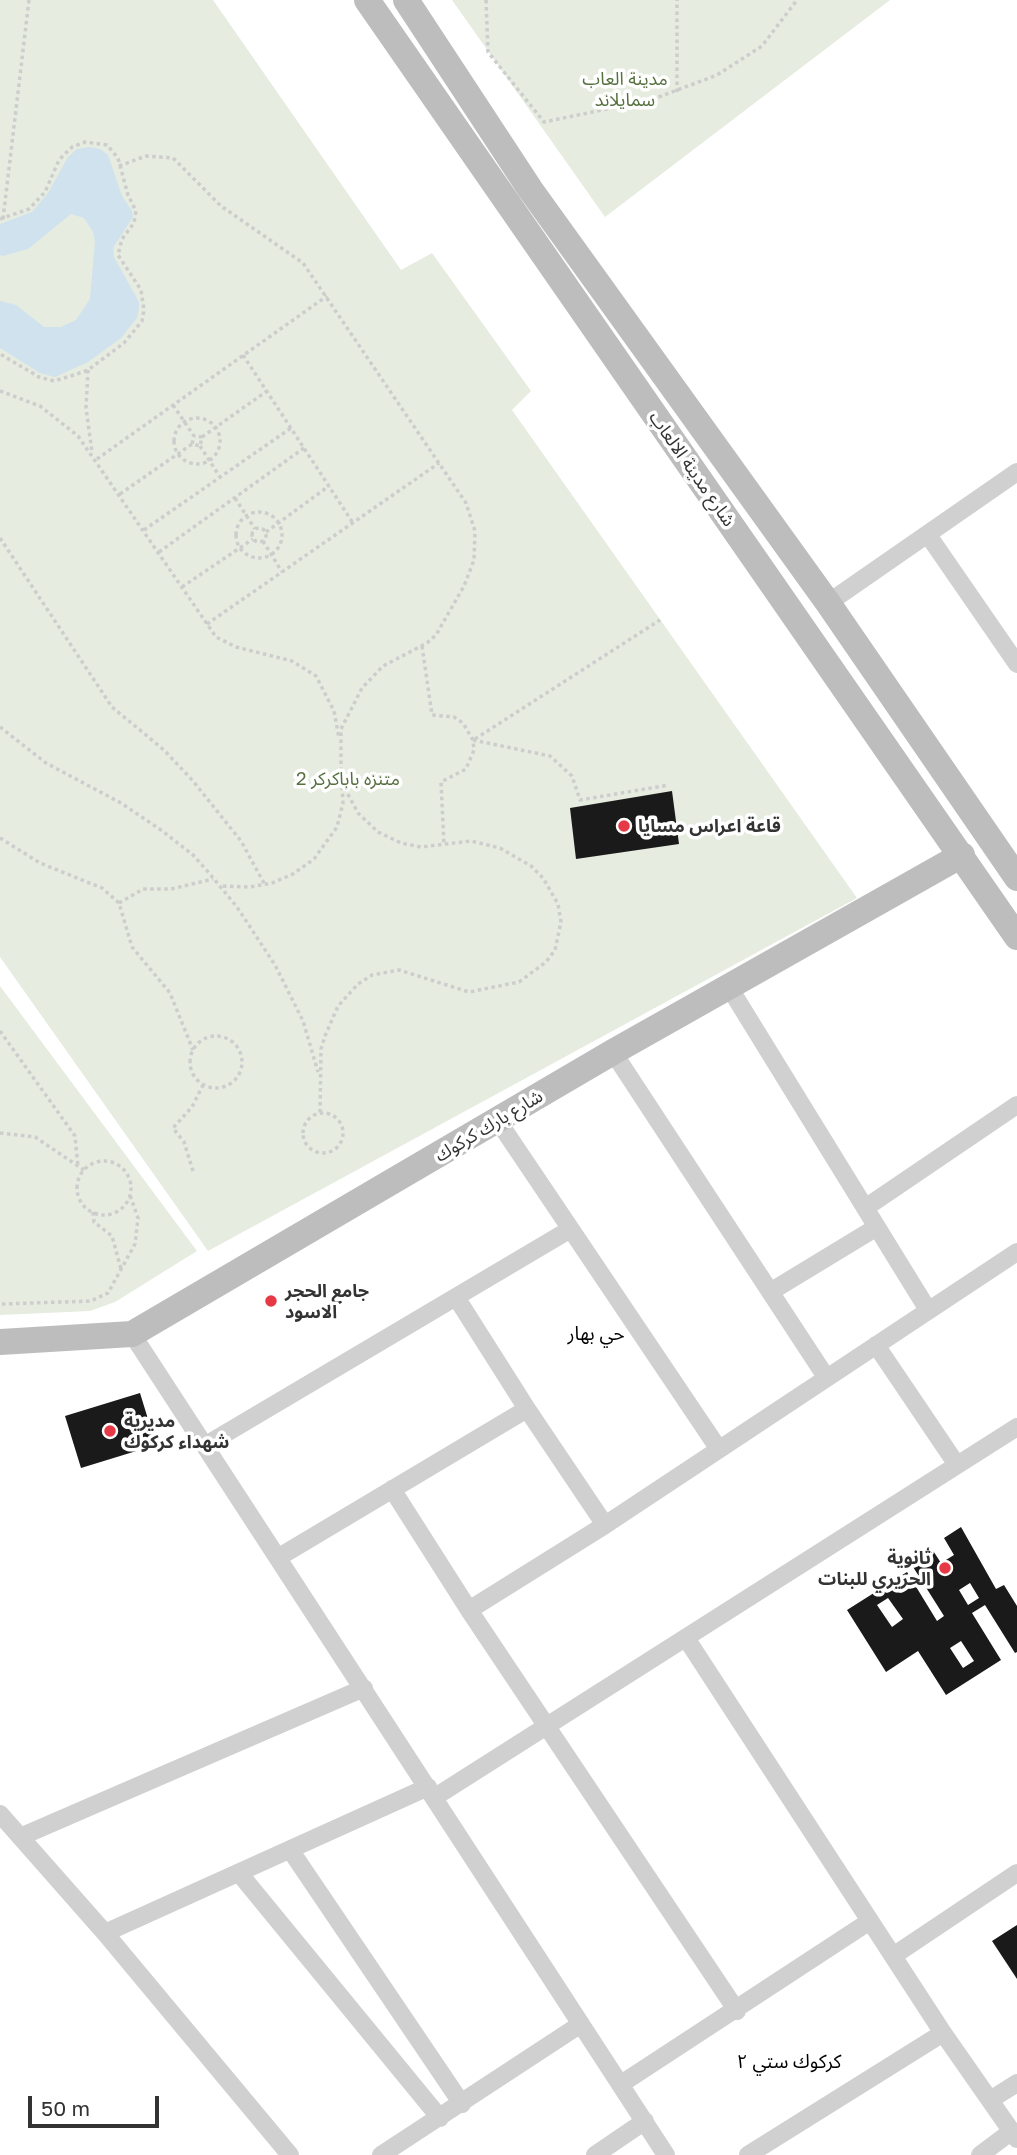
<!DOCTYPE html>
<meta charset="utf-8">
<style>
body{margin:0}
#map{position:relative;width:1017px;height:2155px;overflow:hidden;background:#fff;font-family:"Golos Text",sans-serif}
canvas{display:block}
.scale{position:absolute;left:28px;top:2096px;width:131px;height:32px;box-sizing:border-box;border:4px solid #333;border-top:0;padding-left:9px;font-size:21px;line-height:24px;white-space:nowrap;color:#333;-webkit-text-stroke:5px #fff;paint-order:stroke}
</style>
<div id="map">
<canvas width="1017" height="2155"></canvas>
<div class="scale">50 m</div>
</div>
<script>
const ctx = document.querySelector('canvas').getContext('2d');
ctx.lineJoin = 'round';
function fill(path, color) { ctx.fillStyle = color; ctx.fill(path, 'evenodd'); }
const poly = rows => new Path2D(rows.map(r => 'M' + r).join(''));
function strokePath(path, color, width, dash) { ctx.strokeStyle = color; ctx.lineWidth = width; ctx.lineCap = dash ? 'butt' : 'round'; ctx.setLineDash(dash || []); ctx.stroke(path); }
function drawText(font, color, halo, rows, align = 'center') {
  ctx.font = font + ' "Golos Text","Noto Sans Arabic",sans-serif'; ctx.lineWidth = 7; ctx.setLineDash([]); ctx.textBaseline = 'middle'; ctx.strokeStyle = halo; ctx.fillStyle = color; for (const [text, x, y, turn = 0] of rows) {
    ctx.save(); ctx.translate(x, y); ctx.rotate((+turn || 0) * Math.PI / 180); ctx.textAlign = isNaN(turn) ? turn : align; if (halo) ctx.strokeText(text, 0, 0); ctx.fillText(text, 0, 0); ctx.restore();
  }
}
fill(poly([
 [0,0,213,0,401,270,432,253,531,391,512,410,857,898,208,1251,0,957],
 [452,0,890,0,605,217],
 [0,986,197,1251,115,1302,90,1311,0,1315]
]), '#e6ecdf');
fill(poly([
 [89,147,100,149,108,155,122,196,132,211,133,217,113,248,114,257,139,302,139,309,137,318,121,338,88,362,55,377,40,373,0,348,0,301,16,305,44,327,61,327,76,320,90,299,95,241,93,232,84,218,71,214,28,249,3,256,0,255,0,224,32,212,48,193,68,157,77,149]
]), '#cfe2ee');
fill(poly([
 [672,791,679,844,576,859,570,808],
 [140,1393,156,1445,81,1468,65,1416],
 [961,1527,996,1589,1004,1585,1017,1606,1017,1652,1015,1653,985,1605,972,1613,1001,1660,946,1695,918,1651,886,1672,847,1610,907,1572,937,1621,944,1616,908,1559,930,1546,941,1563,954,1555,944,1538],
 [970,1583,979,1598,968,1605,959,1590],
 [888,1598,903,1619,892,1627,877,1605],
 [961,1641,974,1661,963,1668,950,1648],
 [1017,1925,1017,1979,992,1941]
]), '#1a1a1a');
strokePath(poly([
 [486,0,488,52,544,122,651,100,717,75,762,46,797,0],
 [677,92,677,0],
 [119,166,146,156,173,158,221,206,303,263,466,503,475,531,474,560,464,586,436,635,427,643,383,666,362,688,341,729,341,772,344,787,358,813,378,832,401,843,421,847,471,841,500,848,531,866,543,878,558,904,561,922,555,950,546,962,519,982,469,992,399,970,372,975,358,984,338,1006,325,1036,321,1049,320,1114],
 [0,219,29,209,45,192,59,160,72,147,85,142,107,145,118,158,128,195,136,211,134,223,122,239,118,255,141,290,144,310,142,321,124,343,88,370,74,375,54,381,39,377,0,354],
 [3,219,29,0],
 [243,355,353,523],
 [88,370,86,408,92,452],
 [0,391,40,406,78,436,216,637,236,647,292,661,316,676,334,711,339,738],
 [173,405,194,436,192,444,200,446,202,437,194,436],
 '174 441a23 23 0 1 1 46 0a23 23 0 1 1-46 0Z',
 [202,437,267,391],
 [200,446,220,477],
 [97,459,327,296],
 [120,494,192,444],
 [235,498,255,529],
 '236 535a23 23 0 1 1 46 0a23 23 0 1 1-46 0Z',
 '252 535a7 7 0 1 1 14 0a7 7 0 1 1-14 0Z',
 [144,530,291,428],
 [266,532,329,486],
 [0,538,112,707,164,750,193,781,241,841,265,885],
 [263,541,282,572],
 [159,552,304,448],
 [182,587,253,539],
 [207,624,439,463],
 [422,646,432,715,454,717,463,723,473,740,474,750,466,769,441,782,444,845],
 [0,727,46,763,121,803,161,830,193,855,209,873,237,907,275,965,303,1021,318,1072],
 [475,739,660,620],
 [473,740,550,756,572,776,580,800,669,785],
 [0,838,40,863,102,888,119,903,132,947,170,993,193,1050],
 [223,886,250,887,272,883,293,874,314,859,337,827,343,803,342,784],
 [119,903,143,889,171,889,213,879],
 [0,1031,75,1136,78,1167],
 '190 1062a26 26 0 1 1 52 0a26 26 0 1 1-52 0Z',
 '303 1133a20 20 0 1 1 40 0a20 20 0 1 1-40 0Z',
 [0,1133,35,1137,84,1170],
 '77 1188a27 27 0 1 1 54 0a27 27 0 1 1-54 0Z',
 [193,1171,184,1142,173,1128,192,1107,203,1085],
 [93,1212,94,1222,112,1236,121,1269],
 [2,1304,91,1301,108,1293,135,1244,138,1218,130,1195]
]), '#cdcdcd', 3.5, [3.5, 3.5]);
strokePath(poly([
 [928,535,1017,664],
 [828,603,1017,472],
 [729,987,928,1310],
 [613,1052,826,1377],
 [498,1121,718,1448],
 [865,1208,1017,1105],
 [770,1292,877,1227],
 [456,1297,527,1409],
 [132,1334,666,2155],
 [876,1345,957,1465],
 [206,1445,569,1230],
 [392,1489,469,1610,737,2011],
 [279,1557,527,1409,605,1525],
 [469,1610,605,1525,1017,1252],
 [686,1638,943,2033,1017,2139],
 [435,1797,1017,1427],
 [0,1814,105,1933,290,2155],
 [20,1837,364,1688],
 [291,1851,462,2104],
 [239,1873,440,2118],
 [105,1933,428,1787],
 [893,1956,1017,1873],
 [621,2084,870,1921],
 [990,2100,1017,2083],
 [381,2155,581,2024],
 [595,2155,645,2121],
 [748,2155,943,2033],
 [980,2155,1012,2131]
]), '#d0d0d0', 18);
strokePath(poly([
 [367,0,1017,937],
 [406,0,530,189,828,603,1017,878],
 [0,1342,132,1334,613,1052,962,855]
]), '#bdbdbd', 26);
for (const [x, y, r, color] of [
 [624,826,7,"#e63946"],
 [271,1301,7,"#e63946"],
 [110,1431,7,"#e63946"],
 [945,1568,7,"#e63946"]
]) { const dot = new Path2D(); dot.arc(x, y, r, 0, 2 * Math.PI); ctx.fillStyle = color; ctx.fill(dot); strokePath(dot, '#fff', 2.5); }
drawText('18px', '#56703f', '#fff', [
 ["مدينة العاب",625,79],
 ["سمايلاند",625,100],
 ["متنزه باباكركر 2",348,779]
]);
drawText('18px', '#333', '#fff', [
 ["شارع مدينة الالعاب",692,469,55],
 ["شارع بارك كركوك",489,1126,-31]
]);
drawText('bold 18px', '#333', '#fff', [
 ["قاعة اعراس مسايا",638,826],
 ["جامع الحجر",285,1291],
 ["الاسود",285,1312],
 ["مديرية",124,1421],
 ["شهداء كركوك",124,1442],
 ["ثانوية",931,1558,"right"],
 ["الحريري للبنات",931,1579,"right"]
], 'left');
drawText('19px', '#000', '#fff', [
 ["حي بهار",596,1334],
 ["كركوك ستي ٢",789,2062]
]);
</script>
